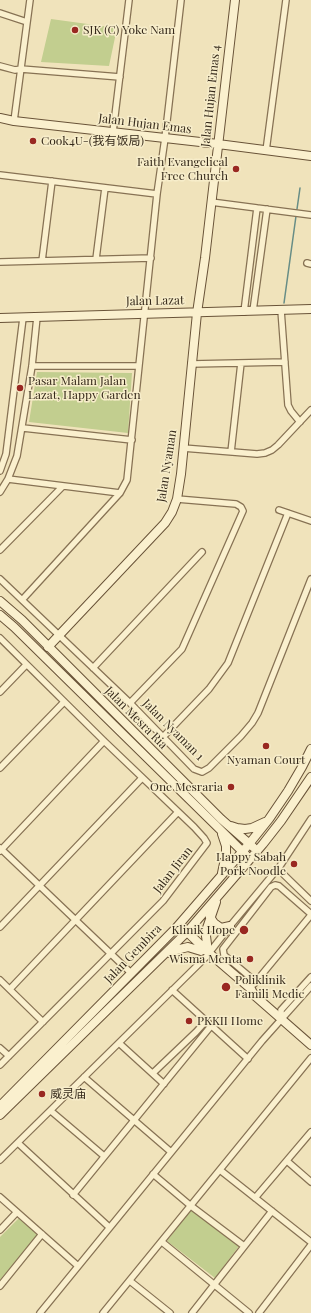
<!DOCTYPE html>
<meta charset="utf-8">
<style>
body{margin:0}
canvas{display:block;background:#f0e3bb}
</style>
<canvas width="311" height="1313"></canvas>
<script>
const ctx = document.querySelector('canvas').getContext('2d');
ctx.lineJoin = 'round';
function fill(path, color) { ctx.fillStyle = color; ctx.fill(path, 'evenodd'); }
const poly = rows => new Path2D(rows.map(r => 'M' + r).join(''));
function strokePath(path, color, width, dash) { ctx.strokeStyle = color; ctx.lineWidth = width; ctx.lineCap = dash ? 'butt' : 'round'; ctx.setLineDash(dash || []); ctx.stroke(path); }
function drawText(font, color, halo, rows, align = 'center') {
  ctx.font = font + ' "Playfair Display","Noto Sans SC",serif'; ctx.lineWidth = 3; ctx.setLineDash([]); ctx.textBaseline = 'middle'; ctx.strokeStyle = halo; ctx.fillStyle = color; for (const [text, x, y, turn = 0] of rows) {
    ctx.save(); ctx.translate(x, y); ctx.rotate((+turn || 0) * Math.PI / 180); ctx.textAlign = isNaN(turn) ? turn : align; if (halo) ctx.strokeText(text, 0, 0); ctx.fillText(text, 0, 0); ctx.restore();
  }
}
fill(poly([
 [51,19,117,28,109,66,41,62],
 [37,372,132,373,128,433,29,422],
 [191,1210,239,1246,215,1278,167,1241],
 [20,1217,38,1235,0,1280,0,1237]
]), '#c2ce8f');
strokePath(poly([
 [297,209,300,188],
 [284,303,296,216]
]), '#678d86', 1.5);
const street = poly([
 [0,13,27,22],
 [0,66,15,70,21,69,120,77],
 [14,121,30,0],
 [113,132,129,0],
 [266,151,286,0],
 [0,175,157,194],
 [211,202,311,215],
 [96,259,105,188],
 [42,261,52,181],
 [0,262,151,258],
 [307,263,311,264],
 [281,310,288,405,291,411,300,422],
 [253,311,267,209],
 [244,312,257,208],
 [191,364,285,362],
 [32,366,139,366],
 [23,428,132,440],
 [183,448,257,454,265,453,272,450,278,445,311,410],
 [231,452,241,363],
 [0,471,6,454,23,318],
 [8,479,120,493],
 [0,492,8,479,17,456,32,366,37,317],
 [279,510,311,521],
 [0,550,62,487],
 [0,579,130,703,194,769,202,772,209,768,241,736,252,723,258,713,311,579],
 [22,600,120,493,127,480,157,194,165,138,181,0],
 [0,638,104,741,194,827,204,838,207,843,163,901,0,1065],
 [93,668,202,552],
 [0,692,26,665],
 [130,703,182,649,243,511,241,507,236,504,177,499],
 [163,737,209,689,228,663,288,513],
 [0,768,64,702],
 [0,848,131,973],
 [0,851,104,741],
 [278,869,311,901],
 [0,927,142,778],
 [209,953,230,926,280,866,311,819],
 [0,980,43,1022],
 [256,982,224,955,223,949,271,887,275,885,279,886,311,914],
 [254,984,311,915],
 [10,989,178,812],
 [172,990,248,1059],
 [281,1019,281,1010,311,977],
 [119,1043,164,1084],
 [0,1048,9,1056],
 [153,1073,196,1032,206,1021],
 [84,1077,171,1152],
 [51,1111,104,1156],
 [18,1143,109,1227],
 [0,1160,207,956],
 [287,1161,311,1182],
 [220,1170,311,1242],
 [153,1174,191,1206,244,1246],
 [73,1195,211,1026],
 [0,1197,78,1266],
 [255,1198,311,1132],
 [0,1230,17,1212],
 [162,1242,249,1313],
 [130,1281,170,1313],
 [0,1286,42,1234],
 [40,1313,262,1041,311,986],
 [103,1313,311,1058],
 [192,1313,272,1211],
 [259,1313,311,1245]
]);
const secondary = poly([
 [0,118,14,121,218,144,311,156],
 [0,318,311,309],
 [0,601,22,620,221,819,253,847],
 [0,615,14,627,246,855],
 [48,647,165,523,172,512,177,499,181,474,197,313,205,258,235,0],
 [231,826,237,828,245,829,252,828,265,822],
 [222,873,226,854,226,846,222,834],
 [210,917,214,923,221,928,230,926],
 [183,928,209,953,251,989,254,995,311,1045],
 [208,952,206,936,207,928,216,902],
 [170,953,176,950,188,947,201,951],
 [0,1106,176,928,221,876,249,844,269,819,288,791,302,767,311,749],
 [0,1115,187,932,263,844,281,821,311,777]
]);
strokePath(street, '#877254', 8);
strokePath(secondary, '#695338', 10);
strokePath(street, '#faf0ce', 5.5);
strokePath(secondary, '#faf0ce', 8);
for (const [x, y, r, color] of [
 [75,30,4,"#992821"],
 [33,141,4,"#992821"],
 [236,169,4,"#992821"],
 [20,388,4,"#992821"],
 [266,746,4,"#992821"],
 [231,787,4,"#992821"],
 [294,864,4,"#992821"],
 [244,930,5,"#992821"],
 [250,959,4,"#992821"],
 [226,987,5,"#992821"],
 [189,1021,4,"#992821"],
 [42,1094,4,"#992821"]
]) { const dot = new Path2D(); dot.arc(x, y, r, 0, 2 * Math.PI); ctx.fillStyle = color; ctx.fill(dot); strokePath(dot, '#f7edca', 1.5); }
drawText('12px', '#35291a', '#f7edca', [
 ["SJK (C) Yoke Nam",83,30],
 ["Cook4U-(我有饭局)",41,141],
 ["Faith Evangelical",228,162,"right"],
 ["Free Church",228,176,"right"],
 ["Pasar Malam Jalan",28,381],
 ["Lazat, Happy Garden",28,395],
 ["Nyaman Court",266,760,"center"],
 ["One Mesraria",223,787,"right"],
 ["Happy Sabah",286,857,"right"],
 ["Pork Noodle",286,871,"right"],
 ["Klinik Hope",235,930,"right"],
 ["Wisma Menta",242,959,"right"],
 ["Poliklinik",235,980],
 ["Famili Medic",235,994],
 ["PKKII Home",197,1021],
 ["威灵庙",50,1094]
], 'left');
drawText('12px', '#35291a', '#f7edca', [
 ["Jalan Hujan Emas 4",211,96,-84],
 ["Jalan Hujan Emas",145,124,7],
 ["Jalan Lazat",155,301,-1],
 ["Jalan Nyaman",167,466,-81],
 ["Jalan Mesra Ria",136,718,45],
 ["Jalan Nyaman 1",173,730,45],
 ["Jalan Jiran",173,870,-52],
 ["Jalan Gembira",133,954,-46]
]);
</script>
